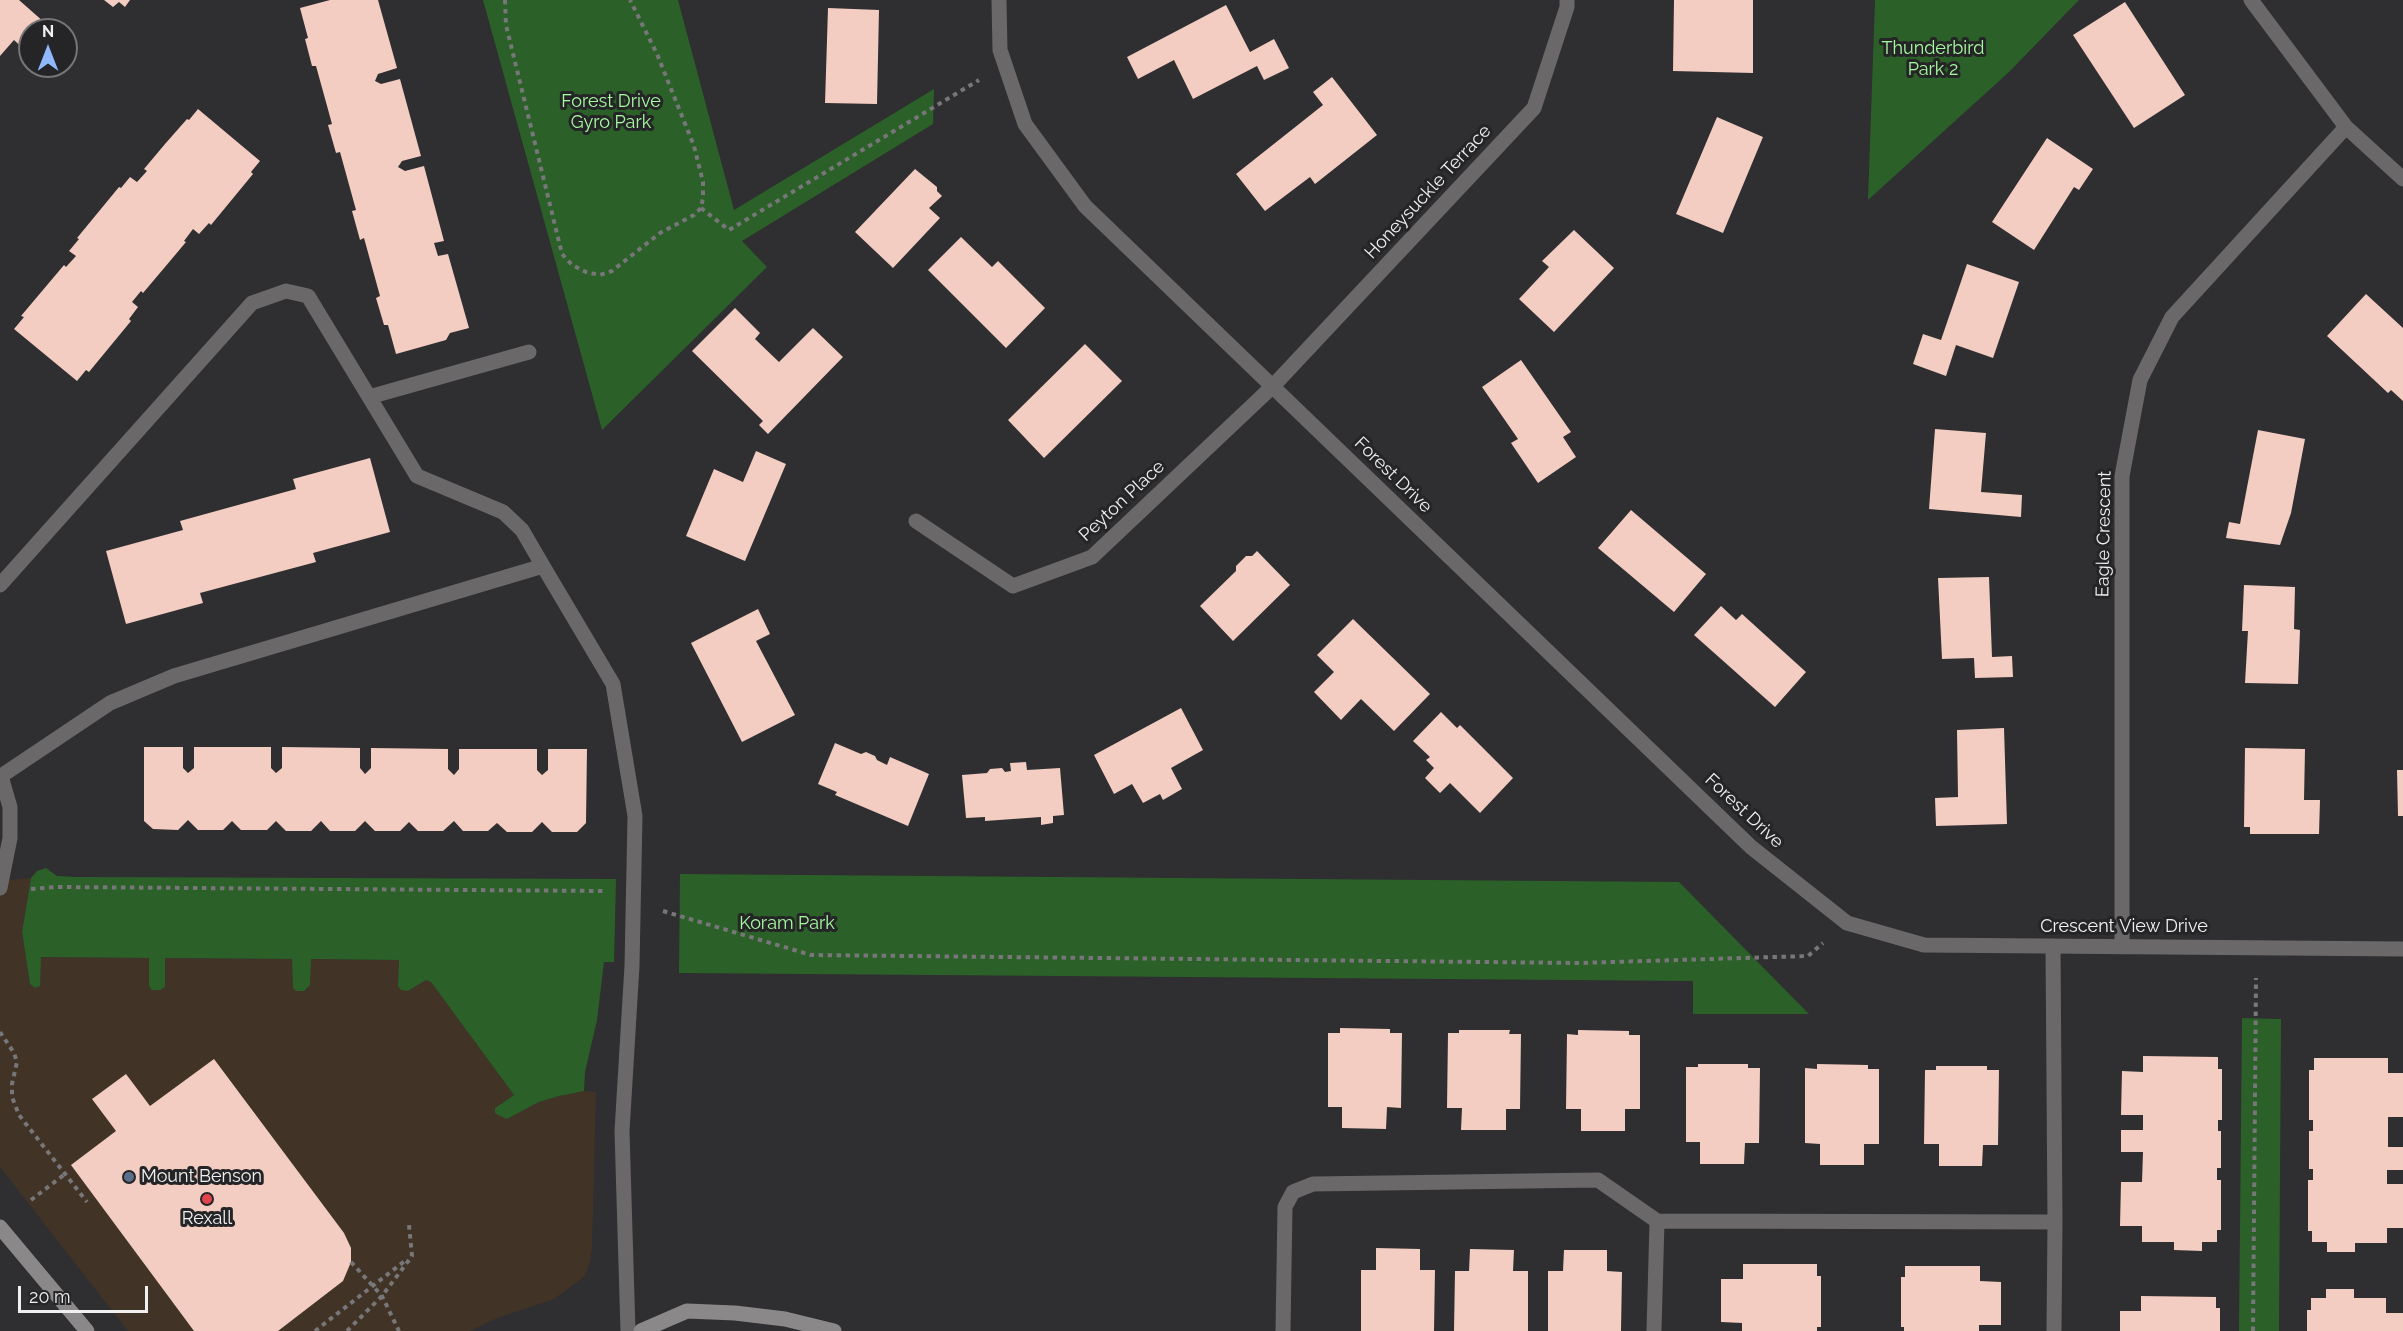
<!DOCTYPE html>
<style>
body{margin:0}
#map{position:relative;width:2403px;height:1331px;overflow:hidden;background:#2f2e30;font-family:Raleway,sans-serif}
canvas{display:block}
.north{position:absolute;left:18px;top:18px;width:60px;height:60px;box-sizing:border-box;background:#252426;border:2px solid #777677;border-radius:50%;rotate:0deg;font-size:16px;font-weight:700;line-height:24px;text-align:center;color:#f1f0f1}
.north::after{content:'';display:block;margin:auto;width:21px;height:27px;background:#90b8fd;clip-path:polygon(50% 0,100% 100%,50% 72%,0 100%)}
.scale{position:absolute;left:18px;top:1286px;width:130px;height:27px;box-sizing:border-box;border:3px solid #f1f0f1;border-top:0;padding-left:8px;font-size:18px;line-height:21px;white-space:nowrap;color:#f1f0f1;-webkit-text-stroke:4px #252426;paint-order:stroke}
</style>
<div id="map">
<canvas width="2403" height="1331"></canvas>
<div class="north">N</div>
<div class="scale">20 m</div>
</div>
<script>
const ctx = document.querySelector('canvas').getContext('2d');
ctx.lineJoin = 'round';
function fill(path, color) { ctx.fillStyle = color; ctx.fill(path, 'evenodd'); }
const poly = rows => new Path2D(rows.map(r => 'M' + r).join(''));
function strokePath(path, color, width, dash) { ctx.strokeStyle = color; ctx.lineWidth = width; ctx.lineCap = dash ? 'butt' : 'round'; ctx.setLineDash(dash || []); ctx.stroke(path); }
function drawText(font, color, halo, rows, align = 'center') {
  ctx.font = font + ' Raleway,sans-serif'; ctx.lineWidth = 6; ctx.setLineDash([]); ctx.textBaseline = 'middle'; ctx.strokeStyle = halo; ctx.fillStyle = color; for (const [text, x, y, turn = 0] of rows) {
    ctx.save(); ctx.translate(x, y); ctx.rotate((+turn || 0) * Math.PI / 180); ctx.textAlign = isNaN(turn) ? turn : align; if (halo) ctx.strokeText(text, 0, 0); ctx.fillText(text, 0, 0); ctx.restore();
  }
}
fill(poly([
 [31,878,22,932,30,984,35,988,40,986,40,957,149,958,149,986,163,989,165,982,165,958,292,959,293,987,296,991,307,990,310,959,399,960,398,986,408,991,426,980,431,982,514,1095,495,1108,507,1119,539,1102,559,1096,584,1091,596,1092,592,1248,590,1263,584,1277,554,1299,497,1318,470,1331,128,1331,0,1167,0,881]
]), '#413326');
fill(poly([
 [483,0,678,0,734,210,934,89,933,124,742,241,767,267,602,430],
 [1875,0,2079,0,2009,72,1868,200],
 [46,868,57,876,76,877,616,879,614,962,604,962,597,1020,585,1072,584,1091,559,1096,539,1102,507,1119,498,1115,495,1113,495,1108,514,1095,431,982,426,980,408,991,401,990,398,986,399,960,311,959,310,985,304,991,296,991,293,988,292,959,165,958,165,987,160,990,152,990,149,986,149,958,41,957,40,986,35,988,30,984,22,932,31,878,37,871],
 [680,874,1679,882,1809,1014,1693,1014,1693,981,679,973],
 [2242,1018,2281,1019,2279,1331,2239,1331]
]), '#2b6029');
fill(poly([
 [0,0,19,0,53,30,30,30,30,55,14,40,0,56],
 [104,0,130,0,125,7,119,2,113,7],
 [330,0,378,0,397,68,378,74,375,81,381,84,400,79,421,156,402,161,398,167,405,171,424,166,444,241,434,243,438,256,448,254,469,328,450,333,446,340,396,354,388,325,384,325,376,298,380,296,364,238,360,240,352,211,356,210,340,152,336,153,328,125,332,124,316,66,312,66,305,39,308,38,300,8],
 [1674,0,1753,0,1753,73,1673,71],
 [2125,2,2185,95,2134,128,2073,35],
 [1226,5,1250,52,1274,39,1289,68,1264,80,1257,66,1193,99,1174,60,1138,79,1127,57],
 [828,8,879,10,877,104,825,103],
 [1332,77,1377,135,1315,184,1310,177,1265,211,1236,174,1323,105,1313,92],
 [198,109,260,161,251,172,253,174,211,225,209,223,199,234,193,229,184,241,186,242,165,267,143,293,141,291,132,302,138,307,129,319,131,321,89,372,86,370,77,381,14,329,24,317,21,316,64,265,66,267,76,256,69,251,79,239,77,238,119,187,121,188,130,177,137,182,147,171,144,169,165,144,187,119,189,120],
 [1717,117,1763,137,1723,233,1676,214],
 [2047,138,2093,169,2079,190,2074,187,2034,250,1992,222],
 [915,169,937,187,937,191,942,196,929,208,940,218,893,268,855,232],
 [1574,230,1614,268,1554,332,1519,299,1549,267,1542,261],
 [961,237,992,267,998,261,1045,308,1006,348,928,270],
 [1967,264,2019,282,1993,358,1956,345,1946,376,1913,364,1923,334,1941,340],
 [2366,294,2403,328,2403,401,2391,390,2388,393,2327,336],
 [735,308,760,333,755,339,779,362,813,328,843,357,768,434,759,425,763,421,692,351],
 [1085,344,1122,381,1044,458,1008,420],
 [1521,360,1571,432,1563,437,1576,457,1538,483,1511,443,1518,439,1482,387],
 [1935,429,1986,433,1981,492,2022,495,2021,517,1929,509],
 [2258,430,2305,439,2291,513,2280,545,2226,538,2229,522,2240,524],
 [756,451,786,464,745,561,686,536,714,469,743,482],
 [370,458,390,532,313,553,316,562,200,593,203,603,126,624,106,551,183,530,180,521,296,489,293,479],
 [1631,510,1706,574,1674,612,1598,548],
 [1257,551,1290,585,1233,641,1200,606,1236,571,1236,566,1246,556,1252,556],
 [1989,577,1992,657,2012,656,2013,677,1975,678,1974,658,1942,659,1938,578],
 [2244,585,2295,587,2294,629,2300,630,2298,684,2245,683,2248,631,2242,631],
 [1721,606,1736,620,1742,614,1806,672,1775,707,1694,635],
 [758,609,770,634,756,641,795,715,742,742,691,643],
 [1353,619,1430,694,1394,731,1361,699,1341,720,1314,692,1334,672,1317,655],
 [1181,708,1203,750,1171,768,1182,789,1163,800,1160,794,1143,803,1132,784,1114,794,1094,755],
 [1441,712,1457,728,1460,725,1513,778,1480,813,1450,783,1440,793,1425,778,1434,768,1426,760,1430,757,1413,741],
 [2004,728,2007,824,1936,826,1935,798,1958,797,1957,730],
 [835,743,861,754,866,752,875,756,877,760,887,765,890,757,929,774,908,826,835,795,837,792,818,784],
 [144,747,183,747,183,768,188,773,194,768,194,747,271,747,271,768,276,773,282,768,282,747,360,748,360,768,365,774,371,768,371,748,448,749,448,769,454,775,459,769,459,749,537,749,537,770,542,775,548,770,548,749,587,749,586,823,577,832,552,832,542,822,532,832,507,832,497,823,488,831,463,831,454,821,443,831,418,831,409,822,400,831,375,831,365,821,355,831,330,831,321,821,311,831,286,831,276,821,267,830,241,830,232,821,223,830,198,830,188,820,178,830,153,829,144,821],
 [2245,748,2305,749,2304,800,2320,800,2319,834,2250,834,2250,827,2244,827],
 [1026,762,1027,770,1060,768,1064,815,1053,816,1053,823,1041,825,1041,817,985,821,985,817,966,818,962,775,987,773,990,769,1002,768,1005,772,1011,771,1010,763],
 [2397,770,2403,770,2403,816,2398,816],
 [1340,1028,1390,1029,1390,1033,1402,1033,1401,1108,1387,1107,1386,1129,1342,1128,1342,1107,1328,1107,1328,1033,1340,1033],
 [1459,1030,1510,1030,1509,1034,1521,1034,1520,1109,1506,1109,1506,1130,1461,1130,1462,1108,1447,1108,1448,1033,1459,1033],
 [1578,1030,1629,1031,1629,1035,1640,1035,1640,1109,1625,1109,1625,1131,1581,1131,1581,1109,1566,1109,1567,1034,1578,1035],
 [2143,1056,2218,1057,2218,1069,2222,1069,2222,1120,2218,1120,2218,1131,2221,1131,2221,1168,2217,1168,2217,1180,2221,1180,2221,1230,2217,1230,2217,1242,2202,1242,2202,1251,2174,1250,2174,1242,2142,1242,2142,1226,2120,1226,2121,1182,2142,1182,2143,1152,2121,1152,2121,1130,2143,1130,2143,1115,2121,1115,2122,1071,2143,1072],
 [2314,1058,2388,1058,2388,1073,2403,1073,2403,1117,2388,1117,2388,1147,2403,1147,2403,1170,2387,1170,2387,1184,2403,1184,2403,1228,2387,1228,2387,1243,2355,1243,2355,1252,2327,1252,2327,1242,2312,1242,2312,1231,2308,1231,2308,1180,2313,1180,2313,1169,2309,1169,2309,1131,2313,1131,2313,1120,2309,1120,2309,1070,2314,1070],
 [214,1059,344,1233,351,1248,351,1262,343,1281,278,1331,194,1331,71,1165,116,1131,92,1099,126,1074,150,1106],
 [1698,1064,1748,1064,1748,1068,1760,1068,1759,1143,1745,1143,1744,1164,1700,1164,1700,1142,1686,1142,1686,1067,1698,1067],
 [1817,1064,1868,1065,1868,1069,1879,1069,1879,1144,1864,1144,1864,1165,1820,1165,1820,1144,1805,1143,1805,1068,1817,1069],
 [1936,1066,1987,1066,1987,1070,1999,1070,1998,1145,1983,1145,1982,1166,1939,1166,1939,1144,1924,1144,1925,1070,1936,1070],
 [1376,1248,1420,1249,1420,1270,1435,1270,1434,1331,1361,1331,1361,1270,1376,1270],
 [1470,1249,1514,1250,1513,1271,1528,1271,1528,1331,1454,1331,1455,1271,1469,1271],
 [1564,1250,1607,1250,1607,1271,1622,1272,1621,1331,1548,1331,1548,1271,1563,1271],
 [1743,1264,1817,1264,1817,1276,1821,1276,1821,1327,1817,1327,1817,1331,1742,1331,1742,1323,1721,1322,1721,1279,1743,1279],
 [1905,1266,1980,1266,1980,1281,2001,1282,2001,1325,1979,1325,1979,1331,1904,1331,1904,1327,1901,1327,1901,1277,1905,1277],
 [2326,1289,2354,1289,2354,1298,2386,1298,2386,1313,2403,1313,2403,1331,2307,1331,2307,1310,2311,1310,2311,1298,2326,1298],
 [2141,1296,2216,1297,2216,1308,2220,1308,2220,1331,2120,1331,2120,1311,2141,1311]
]), '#f3ccc2');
strokePath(poly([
 [505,0,506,25,562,254,572,265,586,272,600,275,612,271,660,233,694,215,701,208,703,198,703,182,694,146,657,54,630,0],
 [701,208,729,230,979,80],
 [31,889,56,887,605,891],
 [663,911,811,955,1580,963,1808,956,1823,943],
 [0,1032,14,1053,17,1062,12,1084,12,1097,19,1115,87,1202],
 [31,1200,65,1174],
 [351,1262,382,1296,399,1331],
 [315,1331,406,1260],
 [347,1331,382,1296,412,1256,409,1225],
 [2253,1331,2256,978]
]), '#777678', 4, [4.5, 4.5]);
strokePath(poly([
 [369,397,529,352],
 [0,585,252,303,286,291,308,296,417,476,503,512,522,530,543,566],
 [0,888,10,838,10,807,1,776,110,703,174,676,543,566,613,684,635,816,632,966,622,1131,628,1331],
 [2053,946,2055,1222],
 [1283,1331,1285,1207,1293,1192,1313,1184,1598,1180,1657,1221,2055,1222,2054,1331],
 [1654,1331,1657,1221]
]), '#6a6868', 15);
strokePath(poly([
 [999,0,1000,50,1025,124,1085,206,1751,847,1847,923,1924,945,2403,949],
 [2251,0,2346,127,2403,179],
 [916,521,1013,586,1092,557,1273,386,1534,108,1567,7,1567,0],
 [2122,947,2122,476,2140,380,2172,317,2346,127]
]), '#6a6868', 15);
strokePath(poly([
 [0,1227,87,1331],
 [641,1331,687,1311,735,1313,785,1319,834,1331]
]), '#8a8888', 15);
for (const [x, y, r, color] of [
 [129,1177,6,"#5c6f8a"],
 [207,1199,6,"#e0444e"]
]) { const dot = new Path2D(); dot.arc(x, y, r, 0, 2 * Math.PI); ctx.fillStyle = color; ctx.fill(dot); strokePath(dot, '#252426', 2); }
drawText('18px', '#a4fb9f', '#252426', [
 ["Thunderbird",1933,49],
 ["Park 2",1933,70],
 ["Forest Drive",611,102],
 ["Gyro Park",611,123],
 ["Koram Park",787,924]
]);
drawText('18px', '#f1f0f1', '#252426', [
 ["Honeysuckle Terrace",1428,192,-47],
 ["Forest Drive",1393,475,44],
 ["Peyton Place",1122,501,-43],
 ["Eagle Crescent",2104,534,-89],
 ["Forest Drive",1744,811,43],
 ["Crescent View Drive",2124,927]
]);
drawText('18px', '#f1f0f1', '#252426', [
 ["Mount Benson",141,1177],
 ["Rexall",207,1219,"center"]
], 'left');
</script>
